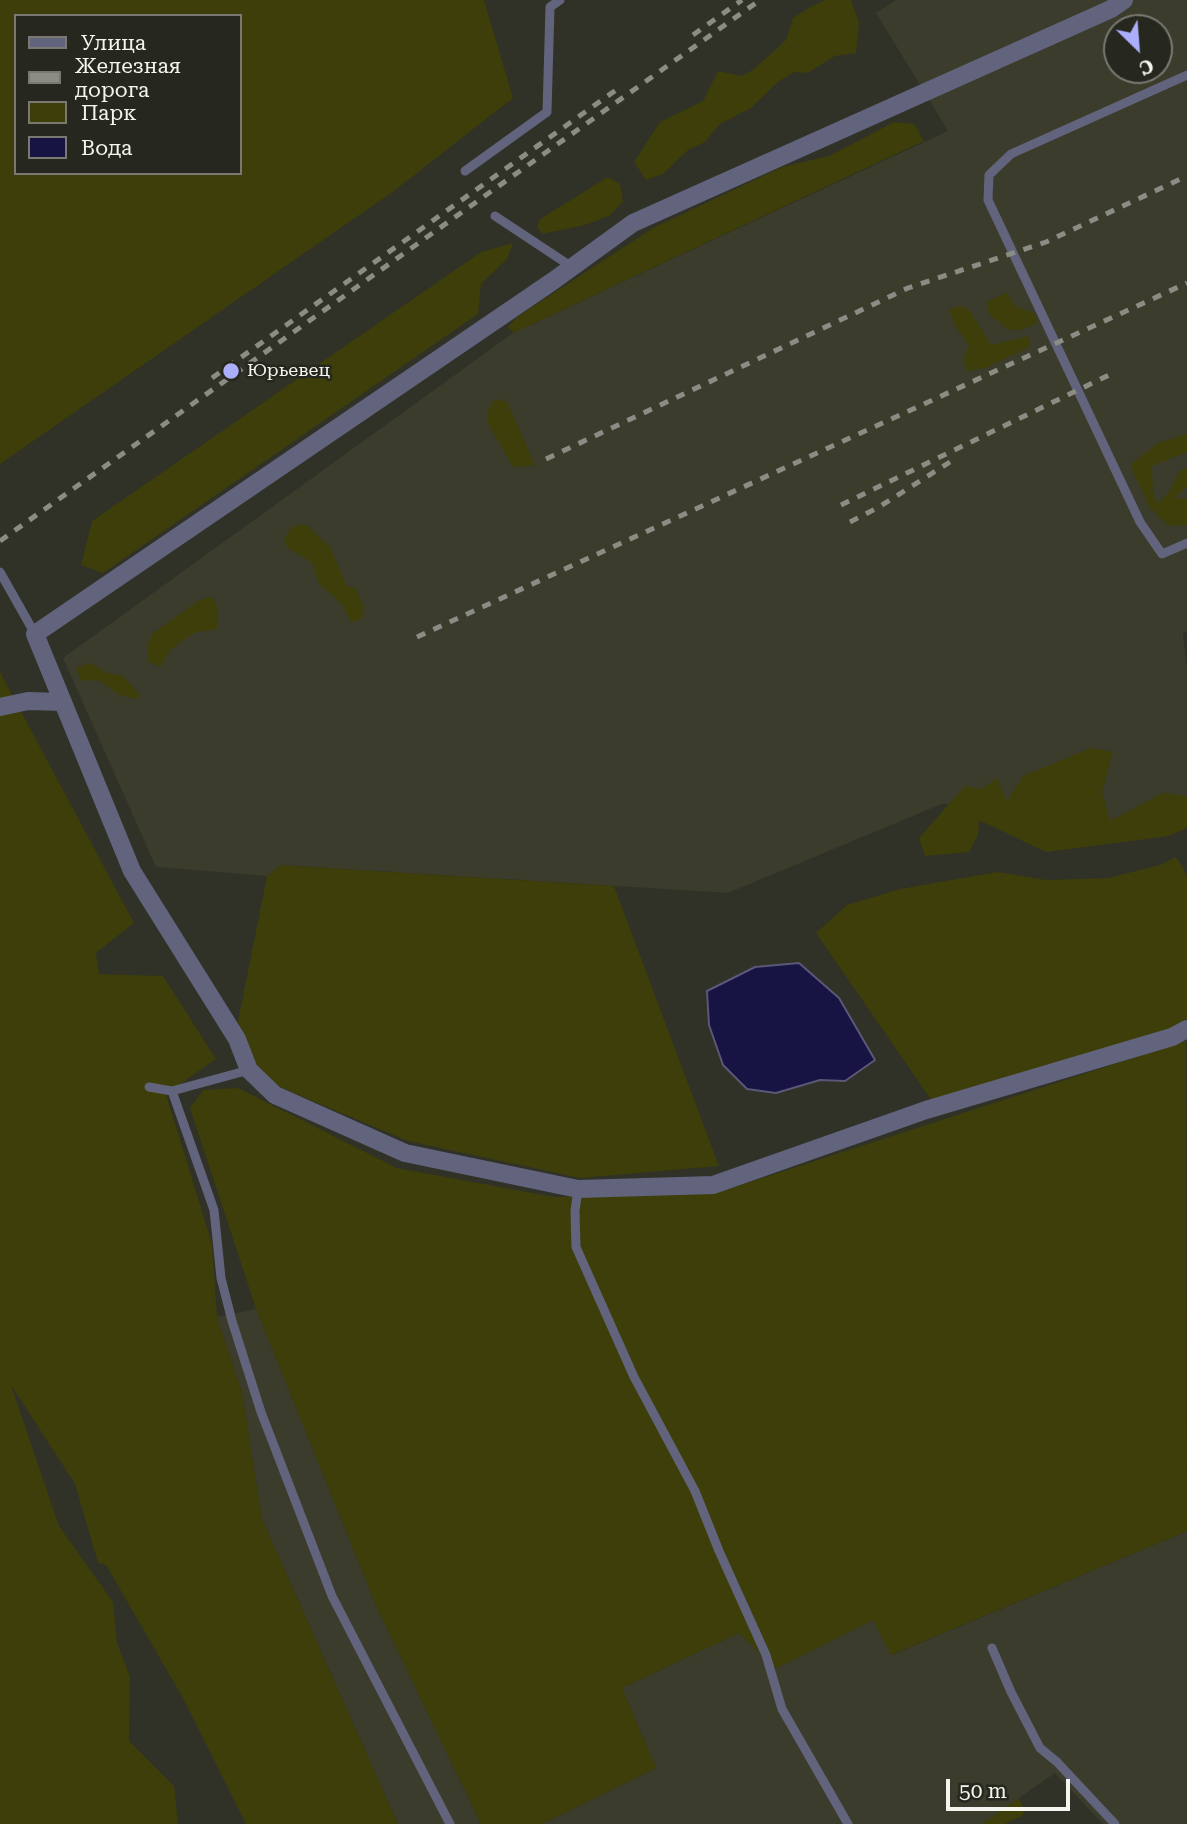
<!DOCTYPE html>
<meta charset="utf-8">
<style>
body{margin:0}
#map{position:relative;width:1187px;height:1824px;overflow:hidden;background:#303127;font-family:"Roboto Serif",serif}
canvas{display:block}
.legend{position:absolute;left:14px;top:14px;width:228px;height:161px;box-sizing:border-box;background:#26271e;border:2px solid #797972;margin:0;padding:9px 12px;list-style:none;font-size:21px;color:#f5f5ef}
.legend li{display:flex;align-items:center;gap:14px;height:35px}
.legend b{width:35px;border:2px solid #797972}
.north{position:absolute;left:1103px;top:14px;width:70px;height:70px;box-sizing:border-box;background:#26271e;border:2px solid #797972;border-radius:50%;rotate:155deg;font-size:19px;font-weight:700;line-height:28px;text-align:center;color:#f5f5ef}
.north::after{content:'';display:block;margin:auto;width:24px;height:32px;background:#abaffb;clip-path:polygon(50% 0,100% 100%,50% 72%,0 100%)}
.scale{position:absolute;left:946px;top:1779px;width:124px;height:32px;box-sizing:border-box;border:4px solid #f5f5ef;border-top:0;padding-left:9px;font-size:21px;line-height:24px;white-space:nowrap;color:#f5f5ef;-webkit-text-stroke:5px #26271e;paint-order:stroke}
</style>
<div id="map">
<canvas width="1187" height="1824"></canvas>
<ul class="legend">
<li><b style="height:9px;background:#61647c"></b>Улица</li>
<li><b style="height:9px;background:#8b8c84"></b>Железная дорога</li>
<li><b style="height:19px;background:#3d3e0a"></b>Парк</li>
<li><b style="height:19px;background:#171343"></b>Вода</li>
</ul>
<div class="north">С</div>
<div class="scale">50 m</div>
</div>
<script>
const ctx = document.querySelector('canvas').getContext('2d');
ctx.lineJoin = 'round';
function fill(path, color) { ctx.fillStyle = color; ctx.fill(path, 'evenodd'); }
const poly = rows => new Path2D(rows.map(r => 'M' + r).join(''));
function strokePath(path, color, width, dash) { ctx.strokeStyle = color; ctx.lineWidth = width; ctx.lineCap = dash ? 'butt' : 'round'; ctx.setLineDash(dash || []); ctx.stroke(path); }
function drawText(font, color, halo, rows, align = 'center') {
  ctx.font = font + ' "Roboto Serif",serif'; ctx.lineWidth = 5; ctx.setLineDash([]); ctx.textBaseline = 'middle'; ctx.strokeStyle = halo; ctx.fillStyle = color; for (const [text, x, y, turn = 0] of rows) {
    ctx.save(); ctx.translate(x, y); ctx.rotate((+turn || 0) * Math.PI / 180); ctx.textAlign = isNaN(turn) ? turn : align; if (halo) ctx.strokeText(text, 0, 0); ctx.fillText(text, 0, 0); ctx.restore();
  }
}
fill(poly([
 [896,0,1187,0,1187,631,1183,633,1187,670,1187,806,1168,836,1046,852,944,803,728,893,280,865,267,876,156,867,63,658,513,333,948,131,876,13],
 [1117,28,1159,28,1159,70,1117,70],
 [256,1309,377,1608,481,1824,398,1824,262,1519,242,1392,217,1317],
 [1187,1531,1187,1824,1103,1824,1055,1773,982,1824,542,1824,656,1768,622,1688,739,1633,775,1669,873,1619,892,1655]
]), '#3b3c2c');
fill(poly([
 [0,0,484,0,513,98,394,191,0,464],
 [16,16,240,16,240,173,16,173],
 [826,0,851,0,859,22,856,53,835,56,808,73,794,72,778,82,751,108,720,124,705,142,688,150,663,174,646,180,634,162,660,122,703,101,718,71,742,76,754,69,786,40,793,18,810,7],
 [894,122,914,124,924,141,513,333,508,327,517,317,653,228,782,167,829,156],
 [608,177,620,184,623,202,609,216,585,225,542,234,537,227,540,219],
 [513,243,507,259,481,284,478,314,103,573,81,565,92,521,481,252],
 [1007,293,1015,306,1035,314,1037,323,1020,330,1008,330,989,314,986,302],
 [962,306,970,311,991,345,1029,336,1030,347,985,368,967,371,963,359,969,345,955,326,949,309],
 [495,399,507,402,535,465,513,467,488,424,487,411],
 [1187,434,1187,452,1152,466,1153,495,1158,503,1169,492,1179,472,1187,467,1187,487,1174,498,1187,499,1187,525,1169,526,1150,508,1130,465,1158,443],
 [301,524,309,527,330,547,347,586,355,588,364,607,362,618,351,623,342,604,319,584,312,563,287,547,284,539,292,527],
 [212,596,218,609,217,629,196,632,185,639,170,650,160,667,147,661,147,645,153,633,198,601],
 [90,663,107,673,123,676,141,696,136,699,119,695,100,681,81,680,76,668],
 [0,672,134,923,96,953,99,974,163,976,216,1059,166,1094,212,1244,217,1317,242,1392,262,1519,398,1824,246,1824,183,1698,106,1565,98,1563,75,1484,11,1385,59,1526,113,1602,117,1643,130,1677,129,1741,174,1786,178,1824,0,1824],
 [1091,748,1113,752,1102,792,1110,821,1163,793,1187,796,1187,828,1168,836,1046,852,979,820,978,835,969,852,925,856,919,838,965,786,982,789,997,778,1007,801,1023,776],
 [1176,857,1187,875,1187,1019,1161,1034,934,1104,816,933,847,905,900,889,997,872,1047,880,1108,878,1160,865],
 [280,865,614,886,719,1166,580,1178,408,1141,277,1086,255,1063,237,1026,267,876],
 [1186,1041,1187,1531,891,1655,873,1620,775,1669,739,1633,622,1688,656,1768,542,1824,481,1824,377,1608,256,1309,190,1108,203,1090,238,1088,397,1168,554,1197,719,1192],
 [1019,1798,1025,1811,1022,1816,1005,1824,982,1824]
]), '#3d3e0a');
const water = poly([
 [799,963,839,998,875,1060,845,1081,820,1080,776,1093,747,1089,723,1065,709,1025,707,991,755,967,799,963]
]);
fill(water, '#171343');
strokePath(water, '#5a5777', 2);
strokePath(poly([
 [1187,75,1011,154,989,175,988,200,1140,522,1162,554,1187,543],
 [465,171,547,112,550,7,560,0],
 [495,216,572,267],
 [0,572,35,634],
 [249,1070,172,1091,214,1210,221,1278,232,1321,261,1412,332,1596,450,1824],
 [149,1087,172,1091],
 [578,1189,575,1211,576,1247,634,1377,695,1491,719,1551,766,1655,782,1709,848,1824],
 [992,1648,1011,1692,1040,1748,1057,1762,1115,1824]
]), '#61647c', 9);
strokePath(poly([
 [1124,0,1111,9,633,223,553,281,35,634,132,871,237,1039,249,1070,275,1095,405,1153,578,1189,713,1185,926,1110,1172,1037,1187,1029],
 [0,707,28,701,63,702]
]), '#61647c', 18);
strokePath(poly([
 [693,35,742,0],
 [212,378,616,90],
 [546,459,908,288,1046,242,1187,176],
 [841,505,1109,375],
 [850,522,879,507,950,462],
 [0,541,760,0],
 [417,637,1187,283]
]), '#8b8c84', 5, [9, 9]);
for (const [x, y, r, color] of [
 [231,371,9,"#abaffb"]
]) { const dot = new Path2D(); dot.arc(x, y, r, 0, 2 * Math.PI); ctx.fillStyle = color; ctx.fill(dot); strokePath(dot, '#26271e', 2.5); }
drawText('18px', '#f5f5ef', '#26271e', [
 ["Юрьевец",247,371]
], 'left');
</script>
